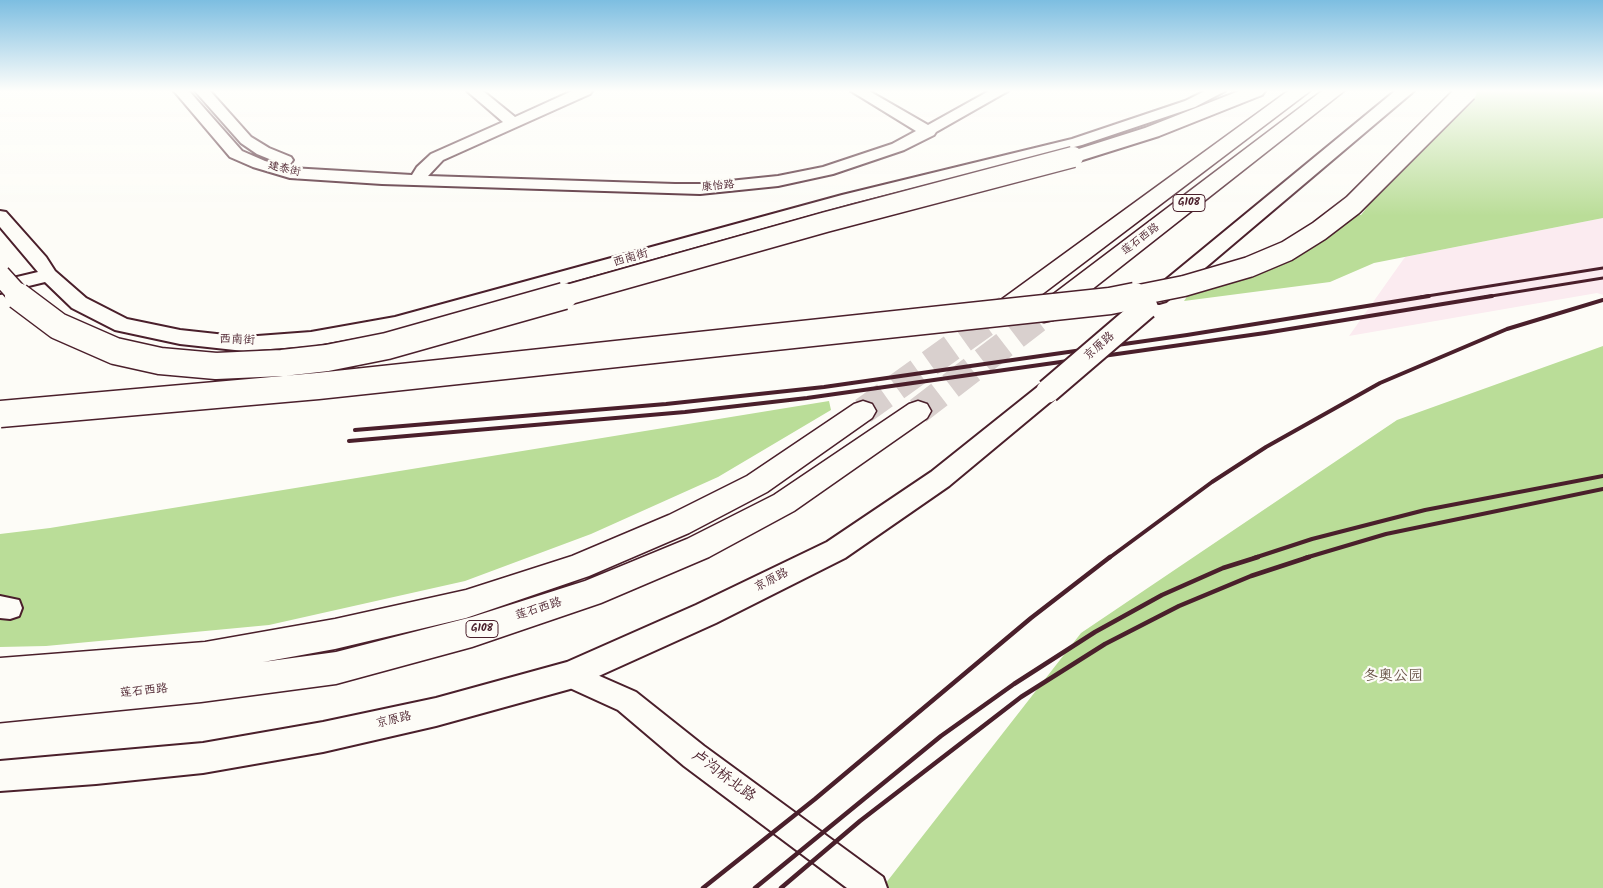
<!DOCTYPE html>
<meta charset="utf-8">
<style>
body{margin:0}
canvas{display:block;background:#fdfcf7}
</style>
<canvas width="1603" height="888"></canvas>
<script>
const ctx = document.querySelector('canvas').getContext('2d');
ctx.lineJoin = 'round';
function fill(path, color) { ctx.fillStyle = color; ctx.fill(path, 'evenodd'); }
const poly = rows => new Path2D(rows.map(r => 'M' + r).join(''));
function strokePath(path, color, width, dash) { ctx.strokeStyle = color; ctx.lineWidth = width; ctx.lineCap = dash ? 'butt' : 'round'; ctx.setLineDash(dash || []); ctx.stroke(path); }
function drawText(font, color, halo, rows, align = 'center') {
  ctx.font = font + ' Kalam,"LXGW WenKai TC",sans-serif'; ctx.lineWidth = 4.5; ctx.setLineDash([]); ctx.textBaseline = 'middle'; ctx.strokeStyle = halo; ctx.fillStyle = color; for (const [text, x, y, turn = 0] of rows) {
    ctx.save(); ctx.translate(x, y); ctx.rotate((+turn || 0) * Math.PI / 180); ctx.textAlign = isNaN(turn) ? turn : align; if (halo) ctx.strokeText(text, 0, 0); ctx.fillText(text, 0, 0); ctx.restore();
  }
}
fill(poly([
 [1603,218,1603,295,1597,293,1349,336,1405,257]
]), '#fbebf0');
fill(poly([
 [1461,91,1603,91,1603,218,1374,263,1330,282,1184,301,1203,273,1281,246,1338,204,1361,215,1451,101],
 [1603,346,1603,888,882,888,1081,633,1397,420],
 [829,401,831,410,718,477,591,534,465,581,269,625,46,646,0,647,0,534,50,528]
]), '#badd98');
strokePath(poly([
 [863,411,1007,308],
 [918,411,1043,315]
]), '#d9d0ce', 27, [27, 14]);
const tertiary = poly([
 [174,91,189,91,242,151,265,161,291,168,412,175,417,167,431,154,503,122,467,91,483,91,515,117,572,91,592,91,590,94,443,160,428,176,675,184,700,184,778,176,823,167,892,144,916,131,851,91,869,91,928,125,989,91,1008,91,936,132,934,135,904,150,833,174,778,186,700,194,382,184,290,178,253,167,230,157,174,91],
 [195,91,210,91,251,137,269,148,291,157,293,160,291,163,279,163,257,154,241,143,195,91],
 [1205,91,1225,91,1195,107,1082,145,853,203,395,331,311,346,244,351,180,344,115,330,72,308,45,282,0,293,0,281,38,272,0,227,0,211,6,212,46,257,55,271,86,298,127,319,180,330,244,337,311,332,395,317,842,195,1072,139,1185,101,1205,91],
 [0,596,19,600,22,608,19,616,10,619,0,618,0,596],
 [570,663,636,692,704,746,883,877,887,888,847,888,684,766,618,710,561,684,557,675,561,666,570,663]
]);
const secondary = poly([
 [1395,91,1414,91,1166,301,1159,303,1152,301,1149,296,1152,291,1395,91],
 [1048,383,1056,385,1059,391,1056,397,949,486,845,558,716,623,570,689,436,726,323,752,203,773,96,784,0,791,0,761,203,743,323,722,436,698,567,662,696,605,827,542,931,472,1040,385,1048,383]
]);
const primary = poly([
 [1239,91,1265,91,1262,95,1159,136,1073,163,1066,161,1063,157,1066,153,1145,128,1239,91]
]);
const trunk = poly([
 [1288,91,1310,91,1016,314,1007,316,998,314,995,308,998,302,1288,91],
 [1322,91,1344,91,1053,320,1044,322,1035,320,1032,314,1035,308,1322,91],
 [863,401,872,404,876,411,872,418,767,492,689,533,589,576,466,618,335,649,263,662,336,652,472,617,585,581,687,539,774,495,909,404,918,401,927,404,931,411,927,418,794,511,709,557,601,603,472,647,336,684,201,702,0,722,0,658,205,642,335,619,466,590,572,556,669,515,747,476,854,404,863,401]
]);
strokePath(tertiary, '#4a1f2b', 4);
strokePath(secondary, '#4a1f2b', 4);
strokePath(primary, '#4a1f2b', 4);
strokePath(trunk, '#4a1f2b', 3);
fill(tertiary, '#fdfcf7');
fill(secondary, '#fdfcf7');
fill(primary, '#fdfcf7');
fill(trunk, '#fdfcf7');
strokePath(poly([
 [1421,297,1603,268],
 [1485,297,1603,278]
]), '#4a1f2b', 3);
strokePath(poly([
 [355,430,666,404,824,387,1187,335,1429,296],
 [349,441,685,412,807,398,1265,333,1492,296],
 [1109,558,1212,482,1266,447,1380,383,1507,329,1603,300],
 [1254,558,1312,539,1425,510,1603,476],
 [1305,558,1386,534,1603,489]
]), '#4a1f2b', 4);
strokePath(poly([
 [703,888,815,799,1031,618,1110,557],
 [755,888,941,736,1014,684,1095,632,1162,595,1223,568,1258,557],
 [781,888,860,821,1021,697,1105,644,1179,606,1251,576,1309,557]
]), '#4a1f2b', 4.5);
const secondaryBridge = poly([
 [1048,391,1146,307]
]);
const primaryBridgeFar1 = poly([
 [0,275,20,297],
 [560,297,826,222,1073,157],
 [1129,297,1184,286,1249,267,1287,251,1319,231,1353,205,1467,91]
]);
const primaryBridge = poly([
 [18,296,58,326,115,351,160,361,216,366,282,363,327,358,387,346,564,296],
 [0,414,318,386,1110,301,1135,296]
]);
strokePath(secondaryBridge, '#4a1f2b', 27, []);
strokePath(primaryBridgeFar1, '#4a1f2b', 23, []);
strokePath(primaryBridge, '#4a1f2b', 29, []);
strokePath(secondaryBridge, '#fdfcf7', 23);
strokePath(primaryBridgeFar1, '#fdfcf7', 20);
strokePath(primaryBridge, '#fdfcf7', 26);
const sky = ctx.createLinearGradient(0, 0, 0, 216);
sky.addColorStop(0, '#7dbee1');
sky.addColorStop(0.42, '#fefefb');
sky.addColorStop(1, '#fefefb00');
ctx.fillStyle = sky;
ctx.fillRect(0, 0, 1603, 216);
drawText('11px', '#4a1f2b', '#fdfcf7', [
 ["建泰街",284,170,13],
 ["康怡路",718,187,-5],
 ["莲石西路",1141,240,-37]
]);
for (const [x, y, w] of [
 [1189,203,32],
 [482,629,32]
]) { const box = new Path2D(); box.roundRect(x - w / 2, y - 8.5, w, 17, 4); ctx.fillStyle = '#fdfcf7'; ctx.fill(box); strokePath(box, '#4a1f2b', 1); }
drawText('bold 11px', '#4a1f2b', null, [
 ["G108",1189,203],
 ["G108",482,629]
]);
drawText('12px', '#4a1f2b', '#fdfcf7', [
 ["西南街",631,259,-16],
 ["西南街",237,341,2],
 ["京原路",1100,347,-41],
 ["京原路",772,581,-27],
 ["莲石西路",539,610,-18],
 ["莲石西路",144,692,-6],
 ["京原路",394,721,-13]
]);
drawText('15px', '#6c584c', '#fdfcf7', [
 ["冬奥公园",1393,677]
]);
drawText('15px', '#4a1f2b', '#fdfcf7', [
 ["卢沟桥北路",723,777,37]
]);
</script>
